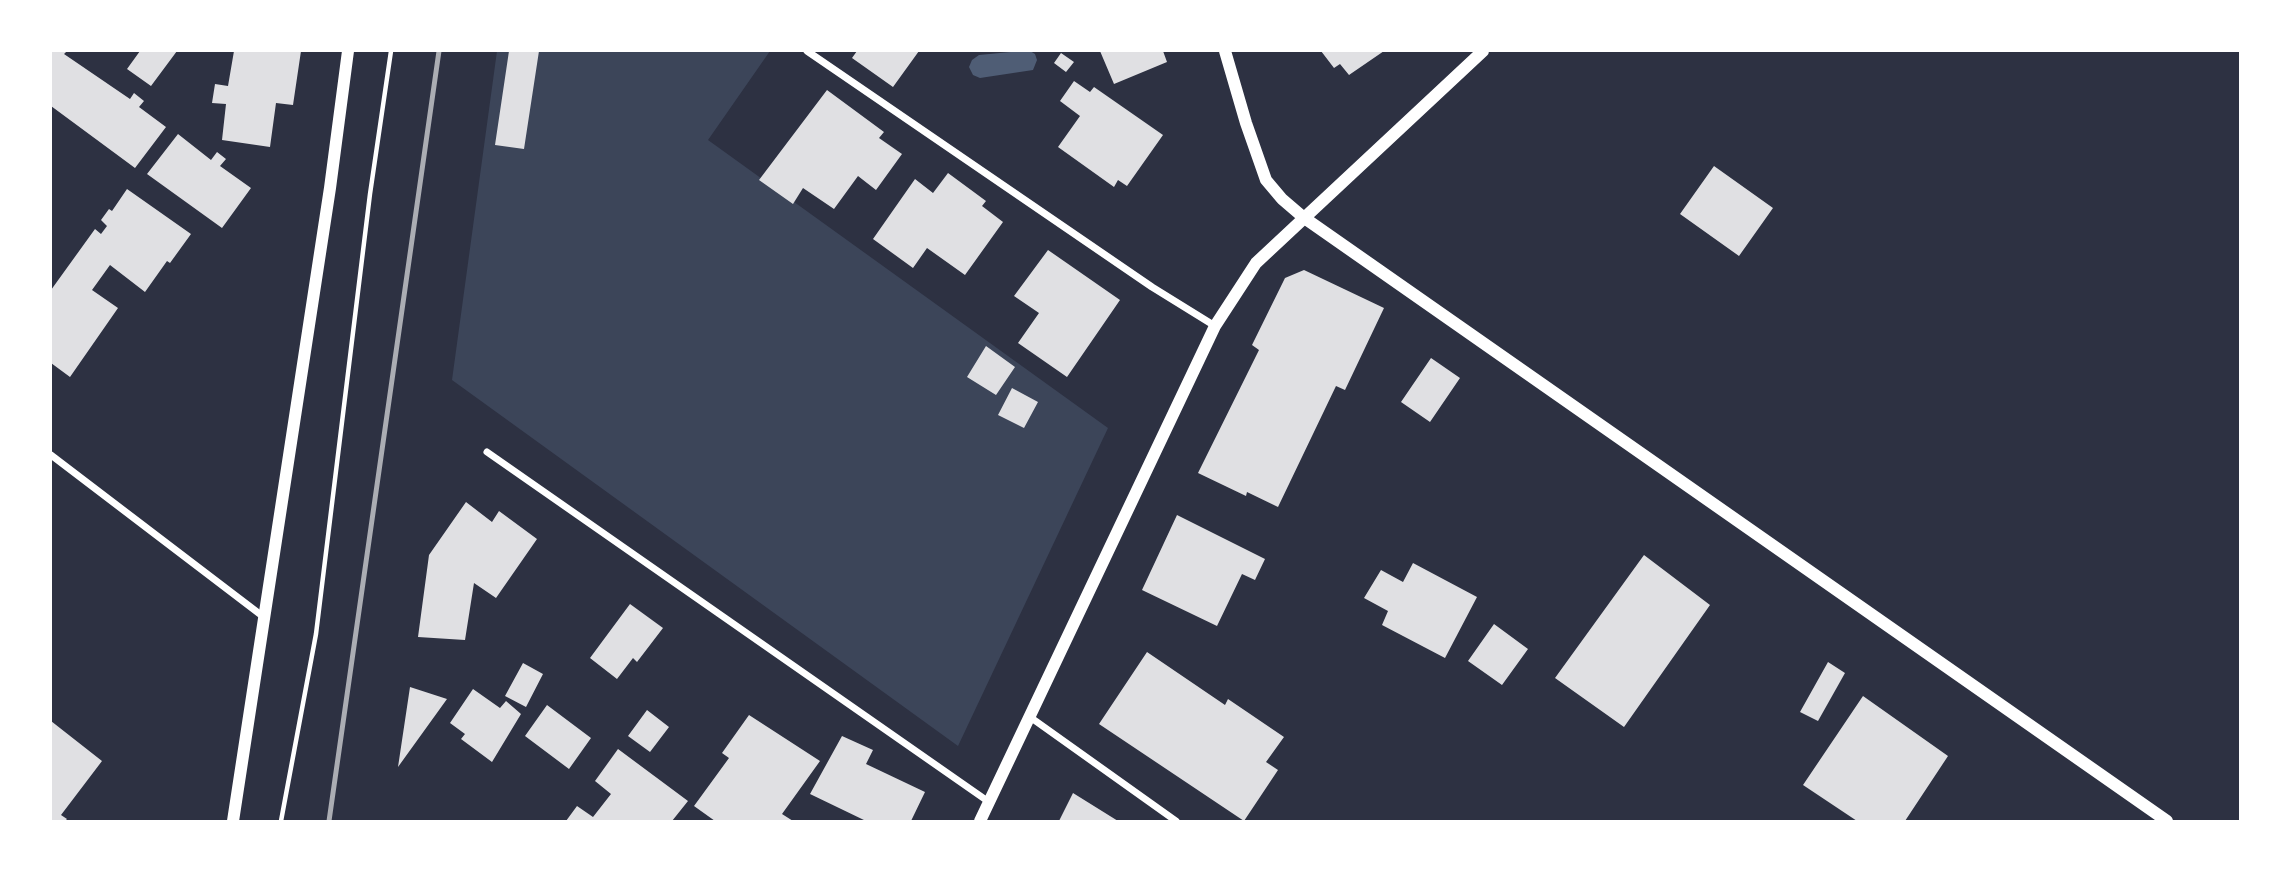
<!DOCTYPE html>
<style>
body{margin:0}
#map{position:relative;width:2291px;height:872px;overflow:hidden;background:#2d3142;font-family:"Roboto Condensed",sans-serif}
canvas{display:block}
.frame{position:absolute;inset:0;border:52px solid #fff;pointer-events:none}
</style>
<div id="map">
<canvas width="2291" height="872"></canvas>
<div class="frame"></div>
</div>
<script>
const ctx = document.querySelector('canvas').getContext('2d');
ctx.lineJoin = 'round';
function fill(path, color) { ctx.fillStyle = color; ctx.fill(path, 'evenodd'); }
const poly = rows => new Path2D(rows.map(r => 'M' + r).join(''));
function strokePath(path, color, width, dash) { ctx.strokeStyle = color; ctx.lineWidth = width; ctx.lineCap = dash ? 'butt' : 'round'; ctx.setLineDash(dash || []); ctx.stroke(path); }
fill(poly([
 [497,51,770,51,708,140,1108,428,958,746,452,380]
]), '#3c4559');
fill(poly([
 [1021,51,1030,51,1035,54,1037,60,1033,70,980,78,973,75,969,67,972,60,979,55]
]), '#4f5d75');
fill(poly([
 [51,51,67,51,64,54,130,99,134,93,144,101,139,107,166,127,135,168,51,106],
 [140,51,177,51,151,86,127,69],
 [234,51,301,51,293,105,276,103,270,147,222,140,226,104,212,103,215,84,228,86],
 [509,51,539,51,524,149,495,145],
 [857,51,919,51,893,87,852,58],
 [1100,51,1163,51,1167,62,1114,84],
 [1321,51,1384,51,1349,75,1340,64,1334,68],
 [1061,53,1074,62,1066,72,1054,63],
 [1074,81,1090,92,1094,87,1163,135,1127,186,1118,180,1114,187,1058,147,1080,116,1060,101],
 [827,90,884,132,879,138,902,154,876,190,858,176,834,209,803,188,793,204,759,180],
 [178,134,211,160,217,152,226,159,220,166,251,188,222,228,147,174],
 [1714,166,1773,208,1739,256,1680,214],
 [948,173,986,201,982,206,1003,222,965,275,927,248,913,268,873,239,915,179,933,193],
 [127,189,191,234,170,263,167,261,145,292,110,265,92,290,118,308,70,377,51,363,51,290,95,229,101,234,107,226,101,220,109,209,112,211],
 [1048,250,1120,300,1067,377,1018,343,1039,313,1014,296],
 [1304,270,1384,308,1345,390,1336,386,1278,507,1247,492,1246,496,1198,473,1259,350,1252,345,1285,278],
 [986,346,1015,367,996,395,967,377],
 [1431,358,1460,378,1430,422,1401,402],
 [1012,388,1038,402,1024,428,998,415],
 [466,502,492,522,499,511,537,539,496,598,474,583,465,640,418,637,429,555],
 [1177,515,1265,559,1255,580,1242,574,1217,626,1142,590],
 [1644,555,1710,605,1624,727,1555,678],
 [1413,563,1477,597,1445,658,1382,625,1388,611,1364,598,1381,570,1403,582],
 [630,604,663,628,637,662,633,658,617,679,590,658],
 [1494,624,1528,649,1502,685,1468,661],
 [1147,652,1225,705,1228,699,1284,737,1266,762,1278,770,1244,821,1099,724],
 [1828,662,1845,673,1818,721,1800,712],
 [523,663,543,674,526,707,505,696],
 [410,687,447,699,398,767],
 [473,689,500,708,506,701,521,714,492,762,461,739,465,734,450,723],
 [1863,696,1948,756,1905,821,1857,821,1803,785],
 [547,705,591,738,569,769,525,736],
 [647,710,669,727,650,752,628,736],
 [749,715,820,761,782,814,793,821,715,821,694,806,729,758,722,753],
 [51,721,102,761,61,815,67,819,65,821,51,821],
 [842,736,873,750,866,764,925,792,911,821,866,821,810,794],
 [618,749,688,801,672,821,566,821,577,806,593,817,611,794,595,781],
 [1073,793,1118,821,1059,821]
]), '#e0e0e3');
strokePath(poly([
 [281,821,316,634,370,194,391,51]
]), '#fff', 4.5);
strokePath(poly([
 [807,51,1152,287,1215,326],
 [487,452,989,802],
 [51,455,265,618],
 [1030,717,1176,821]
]), '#fff', 7);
strokePath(poly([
 [1225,51,1246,123,1266,180,1282,199,1303,217,2167,821],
 [233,821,330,188,348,51],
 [980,821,1215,326,1256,263,1483,51]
]), '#fff', 12);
strokePath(poly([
 [329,821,439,51]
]), '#abadb3', 5);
</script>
